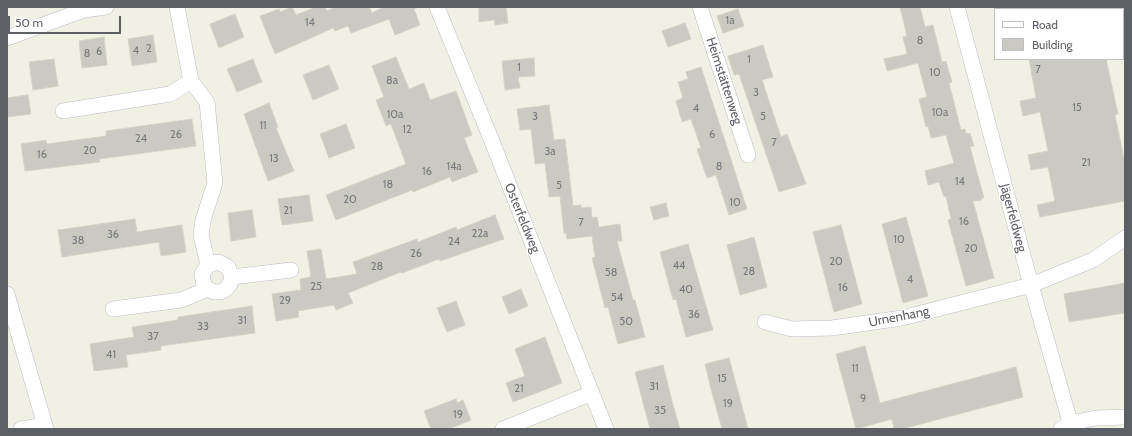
<!DOCTYPE html>
<meta charset="utf-8">
<style>
body{margin:0}
#map{position:relative;width:1132px;height:436px;overflow:hidden;background:#f0f0e5;font-family:Cabin,sans-serif}
canvas{display:block}
.frame{position:absolute;inset:0;border:8px solid #5d5f66;pointer-events:none}
.legend{position:absolute;left:994px;top:8px;width:130px;height:52px;box-sizing:border-box;background:#fff;border:1px solid #bebfc2;margin:0;padding:5px 7px;list-style:none;font-size:12px;color:#5d5f66}
.legend li{display:flex;align-items:center;gap:8px;height:20px}
.legend b{width:20px;border:1px solid #bebfc2}
.scale{position:absolute;left:8px;top:16px;width:113px;height:18px;box-sizing:border-box;border:2px solid #5d5f66;border-top:0;padding-left:5px;font-size:12px;line-height:14px;white-space:nowrap;color:#5d5f66;-webkit-text-stroke:3px #fff;paint-order:stroke}
</style>
<div id="map">
<canvas width="1132" height="436"></canvas>
<div class="frame"></div>
<ul class="legend">
<li><b style="height:5px;background:#fff"></b>Road</li>
<li><b style="height:11px;background:#cbcac2"></b>Building</li>
</ul>
<div class="scale">50 m</div>
</div>
<script>
const ctx = document.querySelector('canvas').getContext('2d');
ctx.lineJoin = 'round';
function fill(path, color) { ctx.fillStyle = color; ctx.fill(path, 'evenodd'); }
const poly = rows => new Path2D(rows.map(r => 'M' + r).join(''));
function strokePath(path, color, width, dash) { ctx.strokeStyle = color; ctx.lineWidth = width; ctx.lineCap = dash ? 'butt' : 'round'; ctx.setLineDash(dash || []); ctx.stroke(path); }
function drawText(font, color, halo, rows, align = 'center') {
  ctx.font = font + ' Cabin,sans-serif'; ctx.lineWidth = 3; ctx.setLineDash([]); ctx.textBaseline = 'middle'; ctx.strokeStyle = halo; ctx.fillStyle = color; for (const [text, x, y, turn = 0] of rows) {
    ctx.save(); ctx.translate(x, y); ctx.rotate((+turn || 0) * Math.PI / 180); ctx.textAlign = isNaN(turn) ? turn : align; if (halo) ctx.strokeText(text, 0, 0); ctx.fillText(text, 0, 0); ctx.restore();
  }
}
const building = poly([
 [292,7,296,15,316,7,325,7,327,11,336,7,369,7,372,13,384,7,418,7,414,9,420,25,395,35,389,19,351,33,348,26,335,31,333,28,275,54,260,16,279,9,280,12,292,7],
 [479,7,506,7,508,23,495,25,494,20,479,22,479,7],
 [900,7,920,7,925,27,933,25,942,62,946,61,952,82,949,83,961,130,965,129,966,134,970,133,974,146,970,147,984,198,981,198,982,200,973,201,994,278,966,286,948,220,951,219,946,196,944,197,939,182,928,185,925,171,954,163,946,135,931,138,928,126,926,127,919,99,927,97,918,63,887,71,884,59,907,54,903,37,907,36,900,7],
 [738,9,744,26,723,33,717,16,738,9],
 [235,14,244,37,219,48,210,24,235,14],
 [685,23,691,39,668,47,662,31,685,23],
 [153,35,157,62,132,66,128,39,153,35],
 [104,37,107,65,82,68,79,41,104,37],
 [763,45,773,77,762,80,781,137,787,134,806,184,779,192,739,74,734,75,728,56,763,45],
 [396,57,409,89,424,83,430,100,456,91,472,135,464,138,478,172,452,182,450,177,413,192,412,190,336,220,326,195,406,164,391,124,386,126,376,100,384,97,372,66,396,57],
 [534,58,535,76,518,77,520,88,505,90,502,61,534,58],
 [54,59,58,86,33,90,29,62,54,59],
 [253,59,262,82,237,92,227,69,253,59],
 [1029,59,1106,59,1118,114,1115,115,1125,164,1125,201,1040,217,1037,205,1055,201,1048,167,1031,170,1028,155,1048,151,1040,112,1023,116,1020,101,1036,98,1029,59],
 [329,65,339,89,313,100,303,75,329,65],
 [701,67,747,209,729,215,716,175,707,178,697,149,701,148,691,119,682,122,676,101,683,98,678,82,688,79,686,72,701,67],
 [28,95,31,114,7,117,7,98,28,95],
 [269,103,278,127,276,128,294,171,268,181,244,114,269,103],
 [549,105,554,140,565,139,573,206,581,205,581,208,591,207,592,218,597,217,599,227,620,224,622,241,617,241,633,300,635,300,645,337,618,344,608,307,605,308,592,258,595,257,592,236,567,239,566,233,564,233,560,196,549,197,545,163,535,164,531,129,520,130,517,109,549,105],
 [192,119,196,146,99,159,100,162,25,171,21,144,46,140,47,144,106,136,106,131,192,119],
 [346,124,355,148,329,158,320,134,346,124],
 [309,195,313,221,282,225,278,199,309,195],
 [666,203,669,216,654,220,650,207,666,203],
 [252,210,256,237,231,241,228,213,252,210],
 [495,215,504,239,440,261,439,259,402,273,401,272,348,293,353,303,336,310,334,305,298,311,299,317,276,321,272,294,301,290,300,279,311,277,307,251,321,249,326,279,357,274,353,262,417,239,418,242,456,227,457,230,495,215],
 [906,217,928,296,903,303,882,224,906,217],
 [135,219,137,232,182,225,186,252,161,256,159,242,62,257,58,230,135,219],
 [841,225,862,304,834,312,813,232,841,225],
 [754,237,767,287,740,295,727,245,754,237],
 [688,244,713,330,686,337,676,299,673,300,660,252,688,244],
 [1125,283,1125,313,1069,322,1064,294,1125,283],
 [521,289,528,306,509,314,502,297,521,289],
 [456,301,465,325,447,332,437,308,456,301],
 [252,306,255,333,161,346,161,350,126,355,128,367,94,371,90,344,134,337,132,327,178,320,178,317,252,306],
 [545,337,562,383,513,402,506,383,525,376,515,349,545,337],
 [865,346,880,403,1016,367,1023,397,902,429,894,429,892,419,856,429,836,354,865,346],
 [729,358,739,395,748,429,722,429,711,389,705,364,729,358],
 [663,365,672,401,680,429,650,429,635,372,663,365],
 [456,399,457,403,463,400,471,420,449,429,431,429,424,411,456,399]
]);
fill(building, '#cbcac2');
strokePath(building, '#d5d3c3', 1);
const minor = poly([
 [177,7,191,81,207,102,215,183,203,220,201,235,208,265],
 [437,7,489,134,606,429],
 [700,7,748,155],
 [957,7,1031,285,1072,429],
 [7,38,84,10,106,7],
 [63,111,170,94,191,81],
 [232,277,291,270],
 [7,294,46,429],
 [113,309,181,300,208,289,214,292,220,292,226,289,230,284,232,277,228,267,218,262,208,265,202,274,204,285,208,289],
 [765,322,792,329,832,328,902,318,1031,285,1093,260,1125,238],
 [21,429,45,425],
 [503,429,592,393],
 [1061,429,1071,423,1096,418,1125,417]
]);
strokePath(minor, '#bcbdc4', 16);
strokePath(minor, '#fff', 15);
drawText('11px', '#787a7d', null, [
 ["1a",730,21],
 ["14",310,23],
 ["8",920,41],
 ["2",149,49],
 ["4",136,51],
 ["6",99,52],
 ["8",87,54],
 ["1",749,60],
 ["1",519,68],
 ["7",1038,70],
 ["10",935,73],
 ["8a",392,81],
 ["3",756,93],
 ["15",1077,108],
 ["4",696,109],
 ["10a",940,113],
 ["10a",395,115],
 ["3",535,117],
 ["5",763,117],
 ["11",263,126],
 ["12",407,130],
 ["26",176,135],
 ["6",712,135],
 ["24",141,139],
 ["7",774,143],
 ["20",90,151],
 ["3a",550,152],
 ["16",42,155],
 ["13",274,159],
 ["21",1086,163],
 ["14a",454,167],
 ["8",719,167],
 ["16",427,172],
 ["14",960,182],
 ["18",388,185],
 ["5",559,186],
 ["20",350,200],
 ["10",735,203],
 ["21",288,211],
 ["16",964,222],
 ["7",581,223],
 ["22a",480,234],
 ["36",113,235],
 ["10",899,240],
 ["38",78,241],
 ["24",454,242],
 ["20",971,249],
 ["26",416,254],
 ["20",836,262],
 ["44",679,266],
 ["28",377,267],
 ["28",749,272],
 ["58",611,273],
 ["4",910,280],
 ["25",316,287],
 ["16",843,288],
 ["40",686,290],
 ["54",617,298],
 ["29",285,301],
 ["36",694,315],
 ["31",242,321],
 ["50",626,322],
 ["33",203,327],
 ["37",153,337],
 ["41",111,355],
 ["11",855,369],
 ["15",722,379],
 ["31",654,387],
 ["21",519,389],
 ["9",863,399],
 ["19",728,404],
 ["35",660,411],
 ["19",458,415]
]);
drawText('13px', '#5d5f66', '#fff', [
 ["Heimstättenweg",724,81,72],
 ["Osterfeldweg",522,218,68],
 ["Jägerfeldweg",1013,218,75],
 ["Urnenhang",899,317,-11]
]);
</script>
